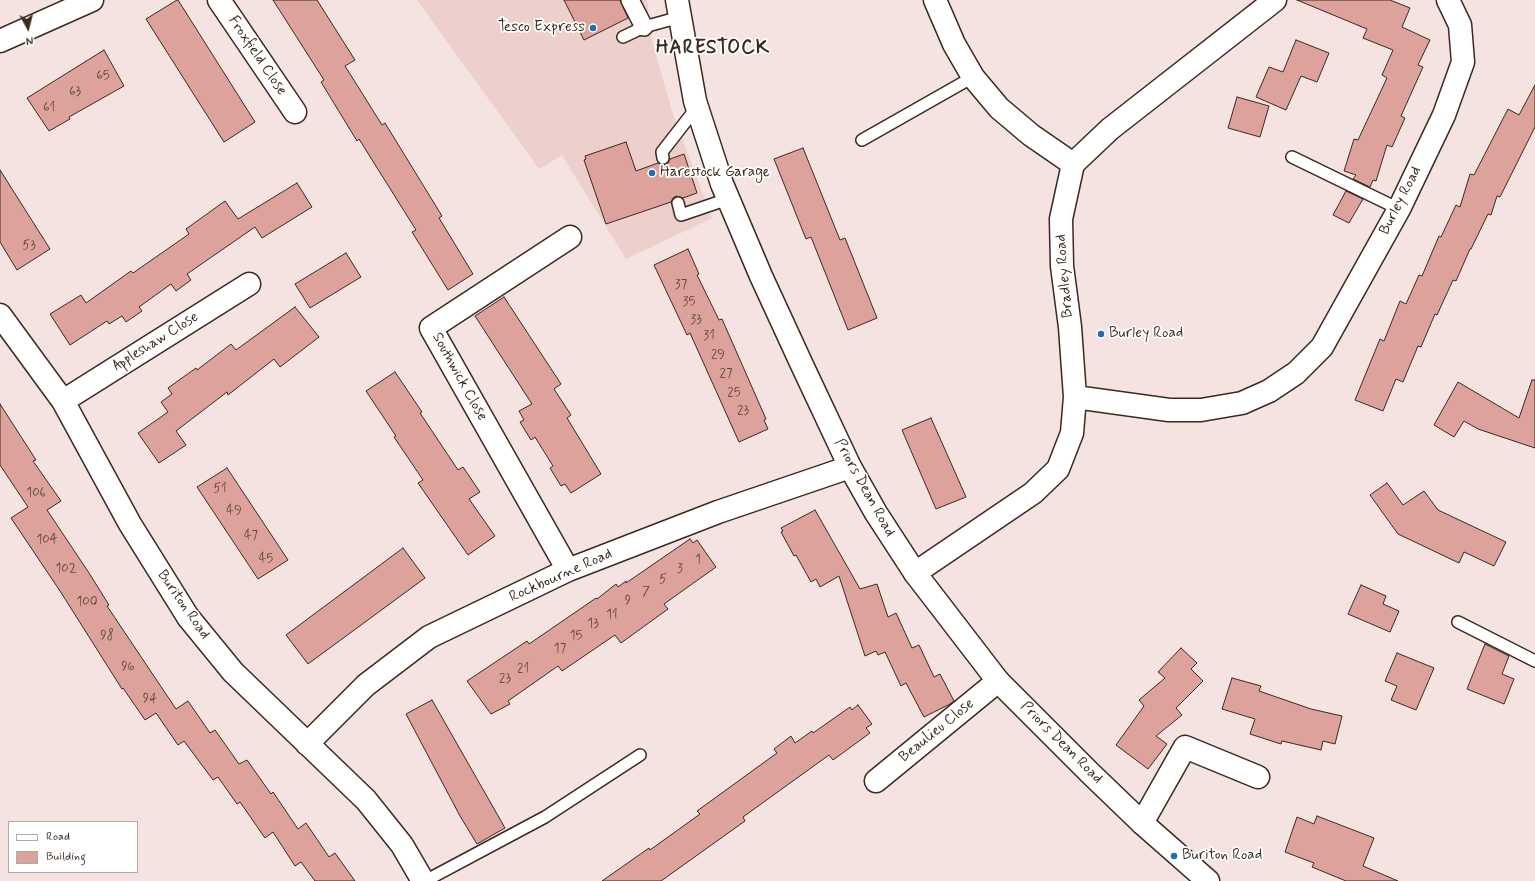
<!DOCTYPE html>
<style>
body{margin:0}
#map{position:relative;width:1535px;height:881px;overflow:hidden;background:#f4e3e1;font-family:Mynerve,sans-serif}
canvas{display:block}
.legend{position:absolute;left:8px;top:821px;width:130px;height:52px;box-sizing:border-box;background:#fff;border:1px solid #b1aaa5;margin:0;padding:5px 7px;list-style:none;font-size:12px;color:#3b2a1e}
.legend li{display:flex;align-items:center;gap:8px;height:20px}
.legend b{width:20px;border:1px solid #b1aaa5}
.north{position:absolute;left:8px;top:8px;width:40px;height:40px;-webkit-text-stroke:3px #fff;paint-order:stroke;rotate:173deg;font-size:11px;font-weight:700;line-height:16px;text-align:center;color:#3b2a1e}
.north::after{content:'';display:block;margin:auto;width:14px;height:18px;background:#3b2a1e;clip-path:polygon(50% 0,100% 100%,50% 72%,0 100%)}
</style>
<div id="map">
<canvas width="1535" height="881"></canvas>
<ul class="legend">
<li><b style="height:5px;background:#fff"></b>Road</li>
<li><b style="height:11px;background:#dca29b"></b>Building</li>
</ul>
<div class="north">N</div>
</div>
<script>
const ctx = document.querySelector('canvas').getContext('2d');
ctx.lineJoin = 'round';
function fill(path, color) { ctx.fillStyle = color; ctx.fill(path, 'evenodd'); }
const poly = rows => new Path2D(rows.map(r => 'M' + r).join(''));
function strokePath(path, color, width, dash) { ctx.strokeStyle = color; ctx.lineWidth = width; ctx.lineCap = dash ? 'butt' : 'round'; ctx.setLineDash(dash || []); ctx.stroke(path); }
function drawText(font, color, halo, rows, align = 'center') {
  ctx.font = font + ' Mynerve,sans-serif'; ctx.lineWidth = 3.5; ctx.setLineDash([]); ctx.textBaseline = 'middle'; ctx.strokeStyle = halo; ctx.fillStyle = color; for (const [text, x, y, turn = 0] of rows) {
    ctx.save(); ctx.translate(x, y); ctx.rotate((+turn || 0) * Math.PI / 180); ctx.textAlign = isNaN(turn) ? turn : align; if (halo) ctx.strokeText(text, 0, 0); ctx.fillText(text, 0, 0); ctx.restore();
  }
}
fill(poly([
 [417,0,647,0,651,38,672,111,712,218,626,259,562,155,539,169]
]), '#edd0cc');
const building = poly([
 [177,0,178,0,255,122,224,142,146,19,177,0],
 [273,0,317,0,355,60,345,66,382,125,385,123,442,216,439,218,473,274,448,290,412,232,416,230,359,139,357,141,321,82,324,80,273,0],
 [564,0,620,0,628,18,584,40,564,0],
 [1297,0,1390,0,1410,8,1402,27,1430,40,1418,65,1423,67,1401,116,1405,118,1392,147,1387,145,1376,181,1373,180,1370,187,1353,179,1356,175,1344,171,1354,139,1358,140,1387,78,1382,75,1393,50,1363,38,1367,29,1297,0],
 [1296,40,1329,53,1317,82,1301,76,1286,110,1256,97,1269,67,1283,72,1296,40],
 [104,50,124,86,69,117,70,119,49,131,27,98,104,50],
 [1535,85,1535,127,1500,197,1497,196,1491,215,1488,214,1471,249,1470,249,1456,281,1453,280,1437,315,1435,314,1421,347,1418,346,1403,382,1396,379,1383,411,1355,400,1380,339,1384,341,1400,301,1406,304,1419,275,1422,276,1439,236,1441,237,1456,205,1460,207,1470,174,1474,175,1508,109,1519,115,1535,85],
 [1237,97,1269,106,1260,137,1228,128,1237,97],
 [626,142,636,171,658,163,665,165,668,163,670,159,684,154,697,193,683,198,676,196,673,198,671,202,606,224,584,160,586,159,585,156,626,142],
 [803,148,840,240,845,238,877,318,848,330,811,237,806,239,774,159,803,148],
 [0,170,50,249,17,270,0,242,0,170],
 [297,183,312,207,262,238,255,227,187,274,191,280,176,291,171,284,139,307,142,311,126,322,122,316,109,324,107,321,70,345,50,314,81,295,86,303,131,271,133,273,189,234,186,229,225,201,238,219,297,183],
 [1346,191,1363,199,1349,223,1333,215,1346,191],
 [688,249,699,274,697,275,719,320,722,319,766,419,764,420,768,429,739,442,690,333,687,335,654,265,688,249],
 [346,253,361,277,310,308,295,284,346,253],
 [504,297,561,384,554,389,571,415,567,418,601,474,571,493,565,484,561,486,550,468,553,466,535,437,531,440,520,422,524,420,519,411,532,404,475,316,504,297],
 [295,307,319,337,280,367,274,359,228,395,227,392,176,431,186,445,159,463,138,433,168,412,161,402,172,394,168,388,196,368,197,370,231,344,236,350,295,307],
 [395,372,422,412,420,413,458,470,463,467,480,492,469,499,495,536,468,555,418,483,423,480,394,437,396,436,366,391,395,372],
 [1532,380,1535,380,1535,448,1478,429,1464,421,1454,437,1434,425,1458,382,1519,418,1532,380],
 [0,404,36,460,33,461,61,501,47,510,89,573,109,605,107,606,176,709,188,701,210,733,215,730,239,764,247,760,271,794,273,792,298,829,306,823,329,857,335,853,355,881,315,881,301,862,295,866,273,832,265,838,240,802,237,804,218,777,213,780,184,741,178,745,156,713,145,720,123,688,122,689,60,591,11,518,28,507,0,465,0,404],
 [931,418,966,497,936,509,902,430,931,418],
 [227,468,288,560,258,579,197,487,227,468],
 [1387,483,1403,505,1424,491,1438,510,1506,542,1494,566,1464,552,1459,563,1398,534,1370,495,1387,483],
 [815,510,860,589,877,584,888,617,896,613,912,648,919,645,934,677,940,674,954,701,950,704,924,717,906,683,901,686,885,652,878,655,876,651,865,656,839,576,820,587,816,579,811,582,796,555,794,556,781,532,783,531,781,528,815,510],
 [690,539,693,543,697,540,716,567,664,604,668,609,621,643,615,635,562,671,558,666,508,701,510,704,491,714,467,681,527,641,529,644,583,607,596,598,597,599,616,584,618,587,626,581,626,583,690,539],
 [403,548,425,578,308,664,286,635,403,548],
 [1361,585,1386,596,1383,604,1399,611,1390,632,1348,614,1361,585],
 [1485,644,1509,656,1502,674,1514,679,1504,704,1467,689,1485,644],
 [1181,648,1197,663,1191,669,1203,681,1176,708,1182,715,1156,736,1167,744,1148,769,1116,745,1144,706,1139,700,1165,678,1158,672,1181,648],
 [1397,653,1434,668,1416,710,1391,700,1397,686,1385,681,1397,653],
 [1232,678,1261,686,1259,691,1311,709,1342,716,1335,744,1323,741,1321,750,1282,741,1281,744,1250,734,1255,719,1222,709,1232,678],
 [432,700,505,828,477,844,460,816,406,714,432,700],
 [858,705,872,724,866,728,870,733,833,760,829,755,743,817,745,821,661,881,602,881,649,848,650,850,700,814,697,811,777,753,774,749,791,736,795,743,812,731,813,733,850,707,852,710,858,705],
 [1317,816,1374,838,1363,866,1398,881,1346,881,1312,867,1314,863,1285,852,1297,817,1314,824,1317,816]
]);
fill(building, '#dca29b');
strokePath(building, '#3b2a1e', 1);
const service = poly([
 [623,37,644,27,680,17],
 [862,140,973,77],
 [1292,157,1399,209],
 [663,158,662,152,697,107],
 [678,203,681,215,728,199],
 [1458,622,1535,661],
 [425,881,545,817,640,755]
]);
const pedestrian = poly([
 [630,0,644,27]
]);
const minor = poly([
 [219,0,295,112],
 [935,0,954,44,973,77,999,108,1031,135,1073,164],
 [0,41,92,0],
 [0,315,63,401,130,524,188,617,233,672,366,800,402,845,423,881],
 [1075,397,1169,410,1201,410,1242,403,1269,391,1296,373,1322,347,1399,209,1444,115,1463,62,1460,25,1448,0],
 [63,401,249,284],
 [568,570,431,328,570,237],
 [915,573,1033,493,1058,469,1072,433,1075,397,1070,327,1062,266,1061,219,1073,164,1110,129,1275,0],
 [307,744,366,685,429,637,568,570,718,512,850,467],
 [876,781,998,681],
 [1142,823,1185,747,1258,777]
]);
const tertiary = poly([
 [677,0,695,101,722,184,761,276,802,365,850,467,876,513,915,573,998,681,1090,773,1142,823,1208,881]
]);
strokePath(service, '#3b2a1e', 14);
strokePath(pedestrian, '#3b2a1e', 20);
strokePath(minor, '#3b2a1e', 25);
strokePath(tertiary, '#3b2a1e', 25);
strokePath(service, '#fff', 11);
strokePath(pedestrian, '#fff', 17);
strokePath(minor, '#fff', 22);
strokePath(tertiary, '#fff', 22);
for (const [x, y, r, color] of [
 [593,28,4,"#1f6fb2"],
 [652,173,4,"#1f6fb2"],
 [1101,334,4,"#1f6fb2"],
 [1174,856,4,"#1f6fb2"]
]) { const dot = new Path2D(); dot.arc(x, y, r, 0, 2 * Math.PI); ctx.fillStyle = color; ctx.fill(dot); strokePath(dot, '#fff', 1.5); }
drawText('13px', '#63483d', null, [
 ["65",103,76],
 ["63",75,92],
 ["61",49,108],
 ["53",29,246],
 ["37",681,285],
 ["35",689,302],
 ["33",696,320],
 ["31",709,336],
 ["29",718,355],
 ["27",726,374],
 ["25",734,393],
 ["23",743,411],
 ["51",220,489],
 ["106",36,493],
 ["49",234,511],
 ["47",251,536],
 ["104",47,540],
 ["45",266,559],
 ["1",698,560],
 ["102",66,569],
 ["3",680,569],
 ["5",663,580],
 ["7",646,592],
 ["9",628,601],
 ["100",87,602],
 ["11",612,615],
 ["13",593,624],
 ["98",107,636],
 ["15",576,636],
 ["17",560,649],
 ["96",128,667],
 ["21",523,669],
 ["23",505,679],
 ["94",150,699]
]);
drawText('15px', '#3b2a1e', '#fff', [
 ["Tesco Express",585,28,"right"],
 ["Harestock Garage",660,173],
 ["Burley Road",1109,334],
 ["Buriton Road",1182,856]
], 'left');
drawText('15px', '#3b2a1e', '#fff', [
 ["Froxfield Close",257,56,56],
 ["Burley Road",1401,201,-63],
 ["Bradley Road",1065,276,-95],
 ["Appleshaw Close",156,342,-32],
 ["Southwick Close",459,377,61],
 ["Priors Dean Road",864,488,61],
 ["Rockbourne Road",561,576,-24],
 ["Buriton Road",183,605,55],
 ["Beaulieu Close",937,731,-39],
 ["Priors Dean Road",1061,743,45]
]);
ctx.letterSpacing = '1px';
drawText('bold 19px', '#3b2a1e', '#fff', [
 ["HARESTOCK",713,49]
]);
ctx.letterSpacing = '0px';
</script>
